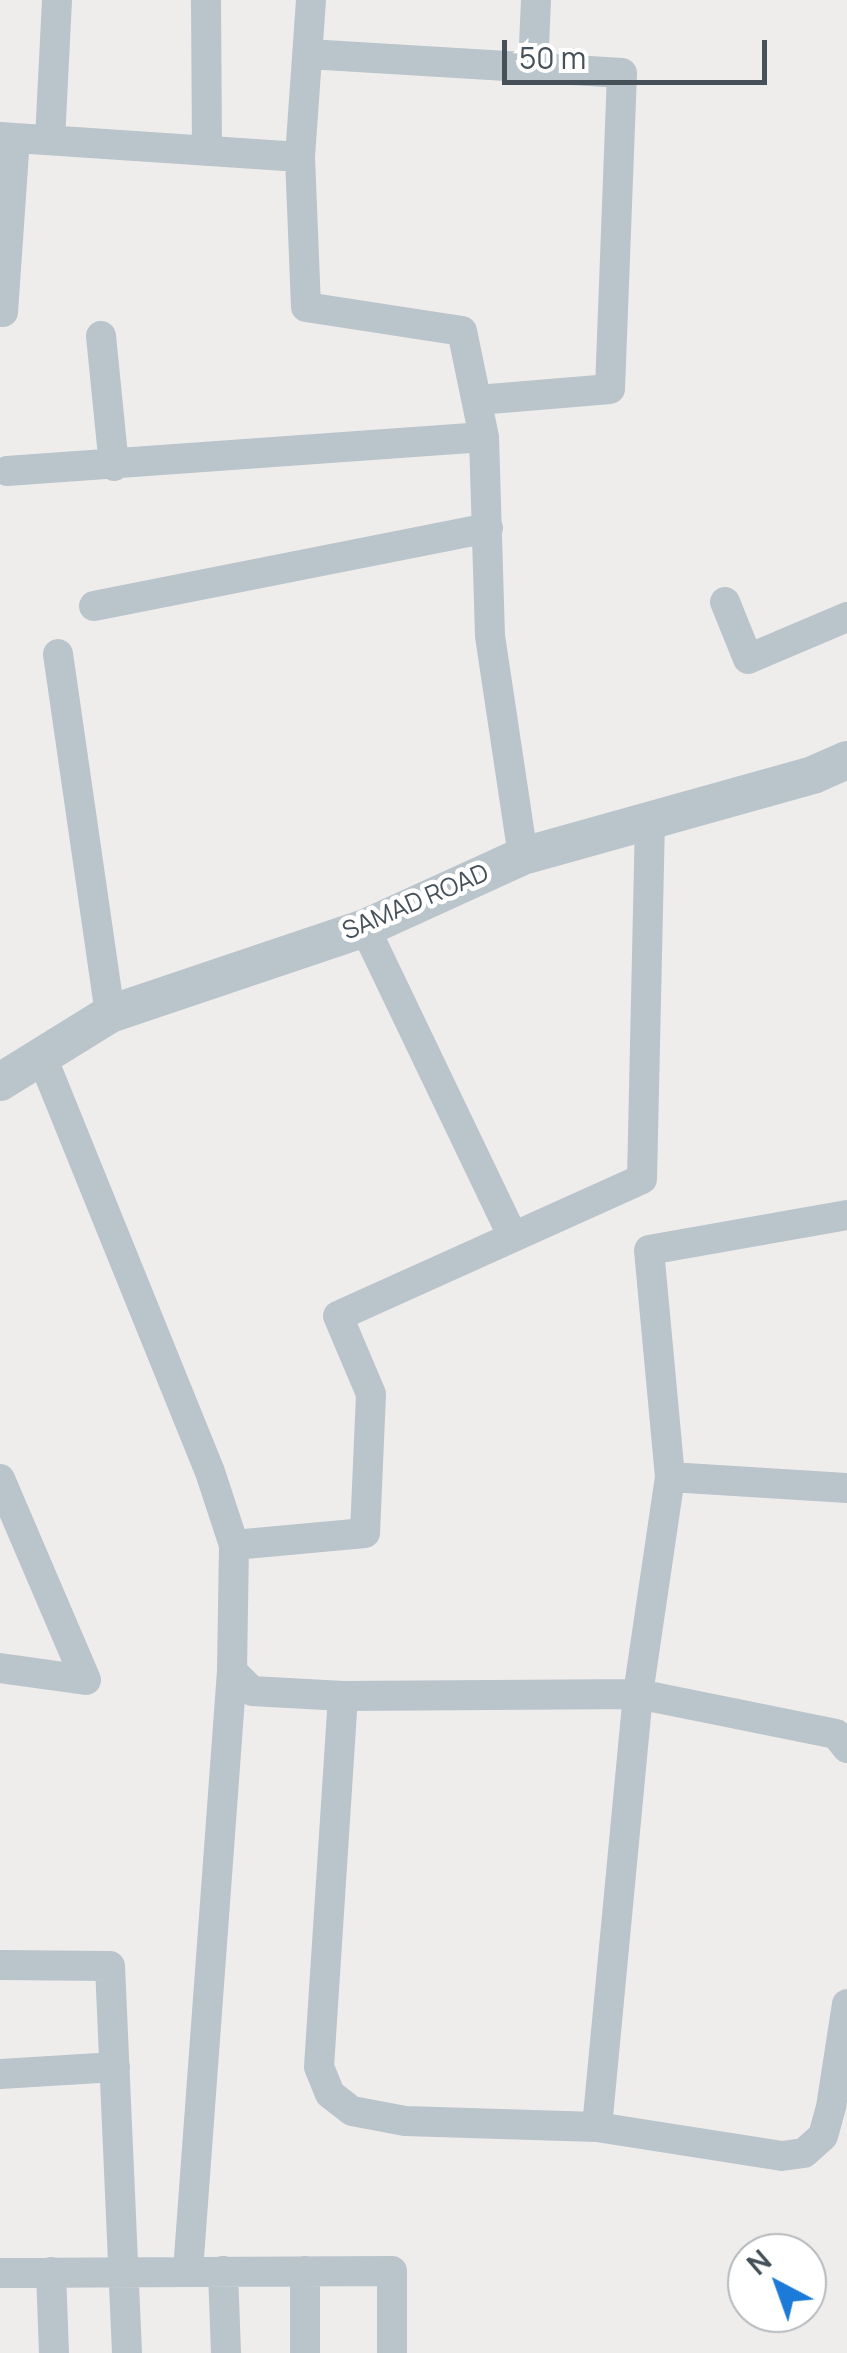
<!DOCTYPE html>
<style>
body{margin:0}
#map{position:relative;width:847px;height:2353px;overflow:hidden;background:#efecec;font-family:Manrope,sans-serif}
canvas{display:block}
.north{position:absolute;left:727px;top:2233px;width:100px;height:100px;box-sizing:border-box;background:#fff;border:2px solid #b5b9bc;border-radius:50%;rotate:319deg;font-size:28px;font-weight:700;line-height:40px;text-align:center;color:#455058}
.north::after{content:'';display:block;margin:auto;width:35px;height:45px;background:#1c7ad8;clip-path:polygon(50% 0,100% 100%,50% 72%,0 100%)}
.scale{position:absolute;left:502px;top:40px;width:265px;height:45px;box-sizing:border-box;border:5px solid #455058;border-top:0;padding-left:12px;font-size:30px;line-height:35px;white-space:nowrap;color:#455058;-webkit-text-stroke:8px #fff;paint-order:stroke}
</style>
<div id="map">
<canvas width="847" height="2353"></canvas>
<div class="north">N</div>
<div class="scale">50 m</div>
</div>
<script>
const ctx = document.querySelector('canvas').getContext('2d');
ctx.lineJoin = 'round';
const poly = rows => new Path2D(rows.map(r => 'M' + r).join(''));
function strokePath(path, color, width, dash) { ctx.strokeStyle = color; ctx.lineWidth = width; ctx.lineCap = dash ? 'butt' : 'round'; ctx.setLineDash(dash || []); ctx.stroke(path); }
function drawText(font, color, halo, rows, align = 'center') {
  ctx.font = font + ' Manrope,sans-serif'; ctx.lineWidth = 9; ctx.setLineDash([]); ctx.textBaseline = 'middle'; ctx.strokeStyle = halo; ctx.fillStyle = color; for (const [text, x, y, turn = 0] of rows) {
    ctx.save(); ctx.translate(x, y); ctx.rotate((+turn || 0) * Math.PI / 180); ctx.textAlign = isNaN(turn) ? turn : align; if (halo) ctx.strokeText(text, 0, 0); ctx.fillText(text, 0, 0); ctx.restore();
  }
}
strokePath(poly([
 [206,0,207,151],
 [308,54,622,73,610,389,478,400],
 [533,68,536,0],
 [0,137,300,157,306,307,462,331,484,437,7,471],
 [50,140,57,0],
 [300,157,311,0],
 [3,312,15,138],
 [101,336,114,466],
 [484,437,490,636,523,856],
 [725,602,748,659,847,617],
 [94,606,488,528],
 [58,654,110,1014],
 [365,928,513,1237],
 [42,1057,210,1472,234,1545,232,1671,252,1691,343,1696,638,1694,836,1734,847,1748],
 [847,1215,649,1250,670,1477,638,1694,597,2127,782,2156,804,2153,823,2136,831,2107,847,2004],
 [670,1477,847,1488],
 [0,1479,86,1680],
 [234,1545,365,1533,371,1394,338,1316,642,1179,650,820],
 [0,1668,86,1680],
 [343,1696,319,2067,330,2094,352,2111,405,2121,597,2127],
 [0,1965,110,1966,127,2353],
 [0,2074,115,2067],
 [188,2271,232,1671],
 [223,2271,226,2353],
 [305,2271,305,2353],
 [51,2272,54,2353],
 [0,2273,392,2271,392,2353]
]), '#bac4cb', 30);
strokePath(poly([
 [0,1082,110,1014,365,928,523,856,813,775,847,760]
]), '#bac4cb', 38);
drawText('25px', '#455058', '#fff', [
 ["SAMAD ROAD",416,903,-23]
]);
</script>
